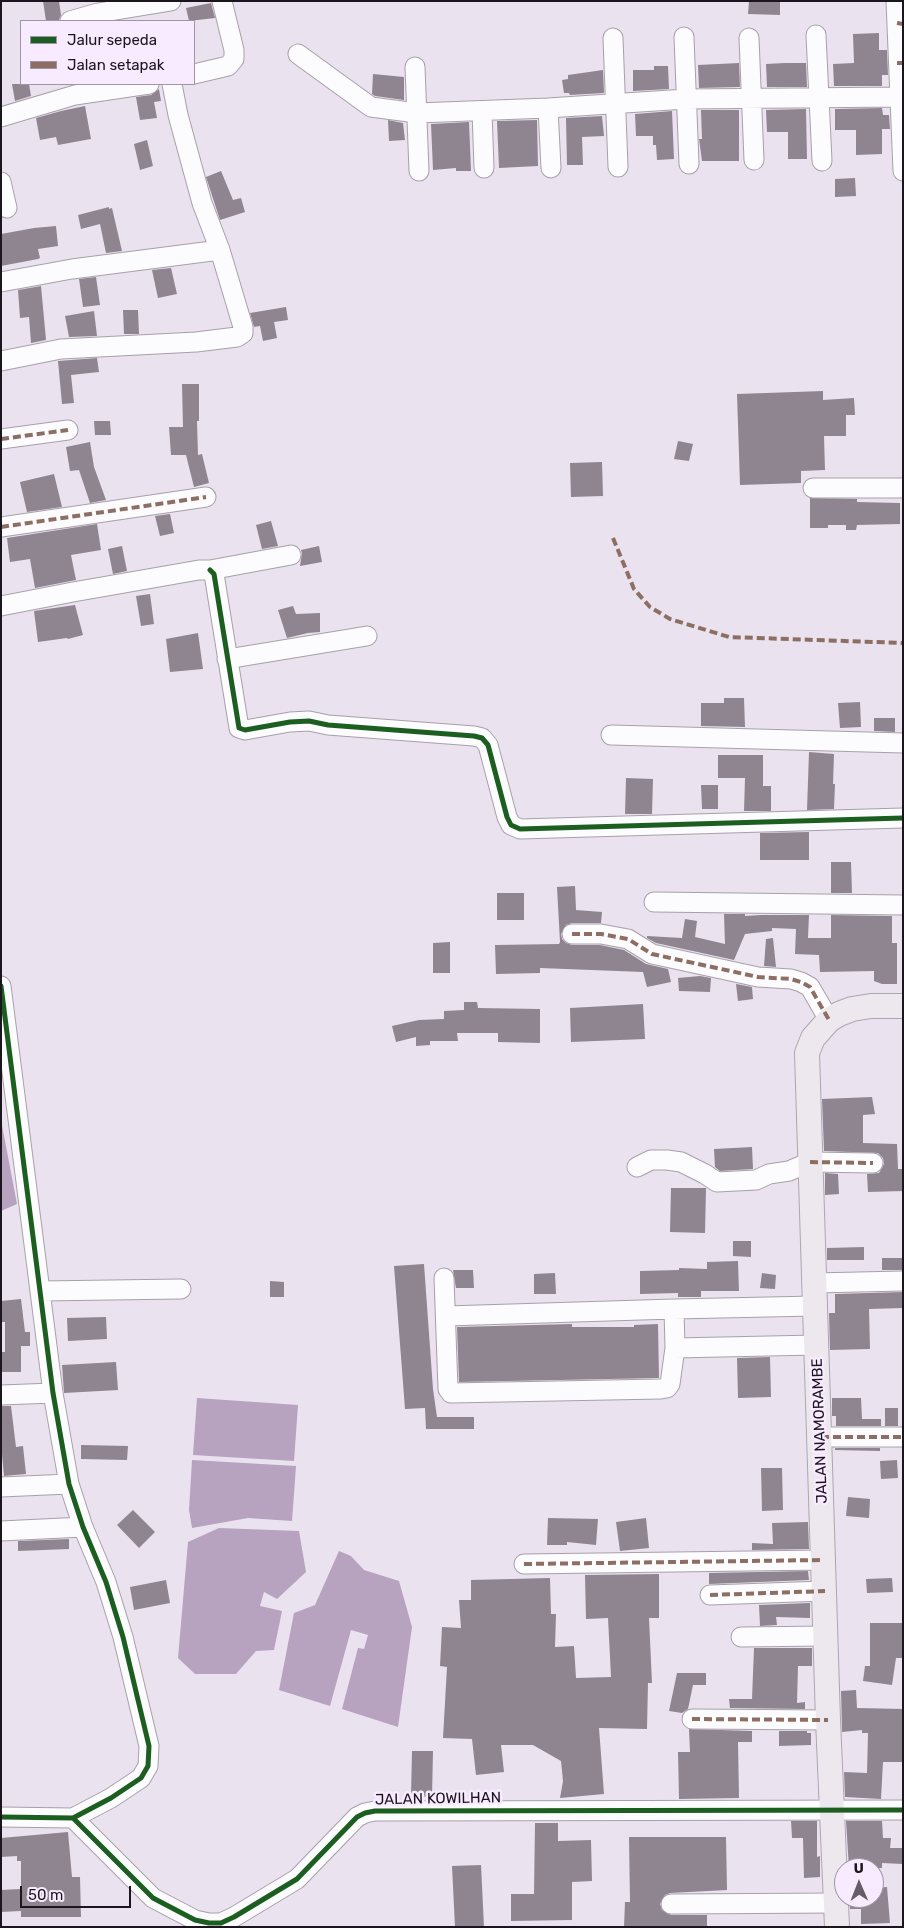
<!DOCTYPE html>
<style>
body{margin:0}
#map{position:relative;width:904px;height:1928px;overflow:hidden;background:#ebe2ef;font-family:Rubik,sans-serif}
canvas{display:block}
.frame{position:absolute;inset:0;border:2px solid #1b151e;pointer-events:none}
.legend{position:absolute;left:20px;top:20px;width:175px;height:65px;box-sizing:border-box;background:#f9ebff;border:1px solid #a095a5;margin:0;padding:6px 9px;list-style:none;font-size:15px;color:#1b151e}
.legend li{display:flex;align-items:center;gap:10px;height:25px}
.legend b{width:25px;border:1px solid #a095a5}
.north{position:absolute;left:834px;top:1858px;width:50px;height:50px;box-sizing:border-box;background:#f9ebff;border:1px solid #a095a5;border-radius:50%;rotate:359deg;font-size:14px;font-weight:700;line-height:20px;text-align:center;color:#1b151e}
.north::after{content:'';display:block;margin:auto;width:18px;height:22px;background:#645d67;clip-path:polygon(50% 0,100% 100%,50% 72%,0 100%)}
.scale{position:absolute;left:20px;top:1886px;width:111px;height:22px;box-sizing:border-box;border:2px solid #1b151e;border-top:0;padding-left:6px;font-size:15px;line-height:18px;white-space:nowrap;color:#1b151e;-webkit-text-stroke:4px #f9ebff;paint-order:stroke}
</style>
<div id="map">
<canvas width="904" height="1928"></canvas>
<div class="frame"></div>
<ul class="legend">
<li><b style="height:6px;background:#1b5e20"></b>Jalur sepeda</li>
<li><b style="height:6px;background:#8d6e63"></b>Jalan setapak</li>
</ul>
<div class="north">U</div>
<div class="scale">50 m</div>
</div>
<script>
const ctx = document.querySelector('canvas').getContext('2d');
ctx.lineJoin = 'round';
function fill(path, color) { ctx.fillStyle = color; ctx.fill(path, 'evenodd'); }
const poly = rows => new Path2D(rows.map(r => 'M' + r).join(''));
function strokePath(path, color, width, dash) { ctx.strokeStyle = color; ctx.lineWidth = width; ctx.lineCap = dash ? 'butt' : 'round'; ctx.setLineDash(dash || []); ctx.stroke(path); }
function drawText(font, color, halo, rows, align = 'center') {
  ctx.font = font + ' Rubik,sans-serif'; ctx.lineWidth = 5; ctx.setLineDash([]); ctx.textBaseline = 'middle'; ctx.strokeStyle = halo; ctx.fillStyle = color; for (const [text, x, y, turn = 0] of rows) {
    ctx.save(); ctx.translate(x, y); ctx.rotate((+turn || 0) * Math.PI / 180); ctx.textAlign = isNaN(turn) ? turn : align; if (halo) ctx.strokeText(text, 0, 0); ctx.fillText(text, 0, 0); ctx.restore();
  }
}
fill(poly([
 [1,1120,17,1204,1,1211],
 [197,1398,298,1405,294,1461,193,1455],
 [192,1460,296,1466,292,1521,248,1518,192,1528,189,1510],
 [219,1528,299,1531,306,1572,277,1599,264,1592,260,1606,282,1611,274,1650,256,1651,236,1674,195,1674,178,1658,188,1542],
 [339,1551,351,1556,364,1570,399,1581,412,1627,398,1727,342,1709,358,1648,364,1649,368,1635,351,1630,330,1706,279,1690,294,1613,315,1605]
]), '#b7a2bf');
fill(poly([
 [43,1,59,1,61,15,59,20,46,21],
 [749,1,780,1,780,15,748,14],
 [211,3,215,18,189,21,186,8],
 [879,33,879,50,887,50,888,75,882,75,882,86,834,86,833,64,854,63,853,34],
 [739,63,740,87,699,88,698,65],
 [785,63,806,63,807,87,767,87,766,64],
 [654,66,668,66,669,89,633,91,633,70,654,70],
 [603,70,604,93,570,95,569,93,564,93,562,80,568,79,568,75],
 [373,74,404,77,404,100,375,96,372,94],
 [12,84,29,84,31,96,15,101],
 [159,89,161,101,154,102,157,118,140,120,136,97,151,95],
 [85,106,91,139,58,145,56,137,40,140,36,118,61,111],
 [882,108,883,115,889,115,890,129,882,129,882,154,856,155,856,130,835,130,835,109],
 [806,109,807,159,788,159,788,132,767,132,766,110],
 [701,110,739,110,739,161,702,161,699,139,702,139],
 [672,111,674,159,657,160,656,145,653,145,653,136,636,136,635,114],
 [602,116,604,136,582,137,583,165,567,165,566,118],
 [388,120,403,123,405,140,389,141],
 [537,120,538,166,499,168,497,121],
 [469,122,471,171,456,171,456,168,433,170,431,124],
 [147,140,153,166,140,170,134,144],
 [221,171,233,200,241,198,245,212,220,220,206,177],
 [855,178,856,196,835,197,835,179],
 [109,207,109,209,112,208,122,251,106,253,100,224,81,229,78,215],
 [56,226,58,246,38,249,40,258,38,259,1,266,1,234,34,228],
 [171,268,177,294,158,298,152,270],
 [96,277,100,305,83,307,79,279],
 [41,286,46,340,31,343,29,317,20,318,18,290],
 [286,307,288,320,274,322,277,338,263,341,260,326,254,327,250,313],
 [123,310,138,310,139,334,124,334],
 [94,311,97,336,69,337,65,316],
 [97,358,99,372,71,375,74,403,62,404,58,361],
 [182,384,199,384,199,421,197,421,198,455,202,454,209,483,194,487,186,455,171,455,169,427,183,427],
 [823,391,823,400,854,398,855,415,846,415,846,436,824,436,825,470,801,471,801,483,740,485,737,394],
 [94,421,110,421,111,435,95,435],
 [678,441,693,444,689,461,674,459],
 [90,442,94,467,106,500,90,503,79,470,70,471,66,447],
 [602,462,603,496,571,497,570,463],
 [54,474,62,507,27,512,20,482],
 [810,498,857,499,857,502,900,503,900,524,857,525,856,530,846,530,846,525,828,525,828,528,810,528],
 [170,514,174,533,160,536,155,516],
 [271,521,278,546,262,549,256,525],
 [97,524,101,550,71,555,76,580,35,588,30,559,10,562,7,538],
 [122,546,127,571,113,574,108,549],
 [319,546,322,562,300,566,302,553,301,550],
 [150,594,154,624,141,626,136,596],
 [75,605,83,635,68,639,67,638,38,642,34,611],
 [293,606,296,614,320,613,320,632,308,633,287,638,278,610],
 [198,633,203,669,170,672,166,639],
 [724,698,744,698,745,727,701,726,701,703,724,703],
 [860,702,861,727,840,728,838,703],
 [874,718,895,718,895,732,874,731],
 [809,752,834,754,833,784,835,784,834,809,807,810],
 [718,755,763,755,763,786,771,786,771,811,744,811,745,778,718,778],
 [626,778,653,779,652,814,625,814],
 [701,785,718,785,718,809,702,809],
 [809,832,809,860,760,860,760,833],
 [831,862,851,862,852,893,831,893],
 [575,886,576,910,602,912,601,923,572,923,566,925,561,934,562,939,566,943,572,945,600,945,624,950,646,964,668,969,671,982,647,987,643,972,540,968,540,973,496,974,495,945,559,944,560,942,557,887],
 [497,893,524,893,524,920,497,920],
 [724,914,745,914,745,916,761,915,809,915,808,938,831,938,831,915,892,916,892,943,897,943,897,984,882,984,874,981,874,971,820,972,819,955,795,954,796,929,772,928,772,931,745,934,734,960,656,943,647,938,647,936,682,938,685,919,697,921,695,937,725,944],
 [773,938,776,967,764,966,766,939],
 [450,942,450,973,433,973,433,943],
 [700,976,711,978,710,992,679,991,678,978],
 [736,984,752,987,753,999,738,1001],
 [464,1002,477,1002,478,1008,540,1009,540,1043,498,1042,498,1033,457,1033,458,1041,430,1041,430,1045,416,1046,416,1037,396,1042,392,1026,419,1020,444,1019,444,1011,464,1010],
 [643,1004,645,1039,571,1042,570,1008],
 [872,1097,875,1114,863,1115,863,1143,897,1144,898,1169,903,1169,903,1191,868,1192,867,1174,879,1173,884,1164,883,1158,878,1153,824,1151,822,1099],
 [752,1147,753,1169,720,1171,715,1167,714,1149],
 [825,1173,838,1174,839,1194,825,1195],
 [671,1188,706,1188,705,1233,670,1232],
 [733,1241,751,1241,751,1257,733,1256],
 [864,1247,864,1260,827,1260,827,1248],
 [882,1258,903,1258,903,1270,882,1270],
 [738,1261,739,1291,701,1291,701,1297,678,1297,678,1293,640,1294,640,1271,679,1270,679,1268,707,1269,707,1262],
 [424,1264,433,1389,437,1417,474,1417,474,1429,426,1429,425,1408,405,1409,394,1266],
 [453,1270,473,1270,474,1288,456,1288],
 [555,1273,556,1294,534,1294,534,1274],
 [762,1273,776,1275,775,1289,760,1288],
 [270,1281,284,1282,284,1297,270,1297],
 [903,1292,903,1308,869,1309,870,1349,830,1350,829,1313,835,1313,835,1294],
 [21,1299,25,1332,30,1332,30,1346,21,1346,21,1372,2,1372,2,1352,5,1352,5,1322,1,1322,1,1301],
 [106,1317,107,1339,68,1341,67,1318],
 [572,1324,572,1327,634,1327,634,1325,658,1324,659,1378,459,1382,457,1327],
 [770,1357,771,1397,738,1398,737,1358],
 [116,1362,118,1390,64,1393,62,1365],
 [832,1398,861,1398,862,1419,881,1419,881,1426,836,1426,836,1416,832,1416],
 [1,1406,11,1406,16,1447,23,1446,26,1474,4,1476,1,1443],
 [885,1408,898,1408,898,1426,885,1426],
 [81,1445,128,1446,127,1460,81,1459],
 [835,1448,880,1448,880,1451,835,1450],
 [897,1460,898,1478,881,1479,880,1461],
 [761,1468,782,1468,783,1510,762,1511],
 [848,1497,870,1499,869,1518,846,1516],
 [133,1510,155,1532,139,1548,117,1525],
 [548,1518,598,1519,596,1545,567,1542,567,1545,547,1545],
 [646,1518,649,1548,620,1551,616,1522],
 [808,1522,809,1549,752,1550,752,1543,773,1544,772,1523],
 [69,1539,69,1549,18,1551,18,1541],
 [808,1571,809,1580,709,1584,709,1573],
 [659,1574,659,1618,649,1618,652,1683,648,1683,647,1729,599,1728,604,1794,560,1798,563,1781,561,1761,533,1745,501,1745,504,1772,476,1775,472,1739,443,1738,447,1667,440,1666,442,1627,461,1628,459,1600,471,1600,471,1580,550,1578,551,1614,556,1614,555,1647,574,1646,576,1678,611,1677,608,1618,586,1619,585,1575],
 [892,1578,893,1592,867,1593,866,1579],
 [166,1580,170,1603,134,1610,130,1587],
 [810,1603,810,1618,776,1617,777,1625,760,1626,759,1605],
 [870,1623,903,1623,903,1658,896,1658,892,1685,863,1681,865,1666,870,1666],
 [754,1648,812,1648,812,1666,798,1666,797,1703,805,1702,805,1709,730,1708,729,1699,752,1699],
 [677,1673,706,1673,706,1685,693,1685,688,1709,682,1713,669,1711],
 [856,1690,857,1708,903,1709,902,1762,883,1762,881,1799,845,1797,844,1772,867,1773,868,1733,862,1733,862,1730,842,1732,841,1691],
 [689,1729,752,1731,752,1742,738,1742,739,1798,679,1799,678,1752,690,1752],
 [779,1731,807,1731,807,1733,811,1733,811,1745,779,1746],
 [412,1751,433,1751,432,1797,411,1796],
 [791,1821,817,1821,817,1857,820,1856,820,1877,804,1878,803,1838,792,1838],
 [846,1821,882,1821,883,1838,891,1838,890,1848,903,1848,903,1864,882,1863,882,1868,849,1868],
 [535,1823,558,1823,558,1841,591,1840,592,1881,572,1882,572,1920,511,1921,511,1894,534,1894],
 [68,1832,72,1877,80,1877,81,1917,21,1917,21,1911,1,1912,1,1890,21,1889,21,1861,17,1861,17,1856,1,1857,1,1838],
 [629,1837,726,1837,727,1890,670,1893,665,1895,660,1904,662,1910,671,1915,707,1915,707,1927,624,1927,625,1902,630,1902],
 [481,1865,484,1927,455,1927,452,1866],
 [887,1887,890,1923,861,1924,861,1909,850,1909,850,1898,874,1898,874,1888]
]), '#8e8591');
const minor = poly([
 [896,1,903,171],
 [70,21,98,13,171,1],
 [816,35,822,161],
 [684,37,689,164],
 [613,38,618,167],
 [749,38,754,160],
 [298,54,371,107,417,113,548,108,686,99,899,97],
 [415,67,419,171],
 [194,74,228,66,234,59,234,50,222,1],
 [548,108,551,168],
 [482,111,484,168],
 [1,117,75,95,149,84],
 [1,182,7,208],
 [1,282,72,269,220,250],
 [1,361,61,349,196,342,237,337,243,333,243,327,220,250,202,203,178,115,172,84],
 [1,439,68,430],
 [813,488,903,488],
 [1,527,206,497],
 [210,570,214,574,239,728,245,730,290,722,309,721,328,725,474,736,482,738,488,745,507,817,511,825,520,829,903,818],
 [1,606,73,592,199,570,210,570,291,555],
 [227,659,367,636],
 [611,735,903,743],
 [654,902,903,905],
 [572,934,601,934,628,939,652,954,758,977,791,979,801,982,810,987,829,1020],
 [1,986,53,1393,69,1484,83,1527,106,1582,123,1637,149,1746,148,1766,141,1778,111,1798,73,1818],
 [637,1167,651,1160,667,1160,681,1162,705,1174,717,1182,756,1180,769,1174,789,1171,810,1162,873,1163],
 [444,1278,448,1389,451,1393,661,1389,667,1388,670,1384,675,1348,674,1309,446,1316],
 [814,1283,903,1281],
 [41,1291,181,1289],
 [674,1309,815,1306],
 [675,1348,816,1345],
 [1,1395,53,1393],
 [821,1437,903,1437],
 [1,1487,69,1484],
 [1,1531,83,1527],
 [524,1564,824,1560],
 [710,1595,825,1591],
 [741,1637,826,1636],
 [692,1719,828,1720],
 [1,1817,73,1818,153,1898,195,1920,209,1923,221,1923,234,1917,297,1879,357,1817,365,1813,375,1811,903,1810],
 [671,1904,836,1903]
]);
const major = poly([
 [837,1927,828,1720,807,1053,813,1038,829,1020,839,1014,852,1009,871,1006,903,1006]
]);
strokePath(minor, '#a7a0aa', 21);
strokePath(major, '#aea5b2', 26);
strokePath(minor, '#fcfbfd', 19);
strokePath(major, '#ede8ee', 24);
strokePath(poly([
 [897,23,903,24],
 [897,63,903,63],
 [1,439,68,430],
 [1,527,206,497],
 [613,538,634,589,650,607,670,619,729,637,903,643],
 [572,934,601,934,628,939,652,954,758,977,791,979,801,982,810,987,829,1020],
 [810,1162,873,1163],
 [821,1437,903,1437],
 [524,1564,824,1560],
 [710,1595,825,1591],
 [692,1719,828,1720]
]), '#8d6e63', 4, [8, 4]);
strokePath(poly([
 [210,570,214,574,239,728,245,730,290,722,309,721,328,725,474,736,482,738,488,745,507,817,511,825,520,829,903,818],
 [1,986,53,1393,69,1484,83,1527,106,1582,123,1637,149,1746,148,1766,141,1778,111,1798,73,1818],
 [1,1817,73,1818,153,1898,195,1920,209,1923,221,1923,234,1917,297,1879,357,1817,365,1813,375,1811,903,1810]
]), '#1b5e20', 5);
drawText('15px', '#1b151e', '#f9ebff', [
 ["JALAN NAMORAMBE",820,1431,-92],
 ["JALAN KOWILHAN",438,1799,-1]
]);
</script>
